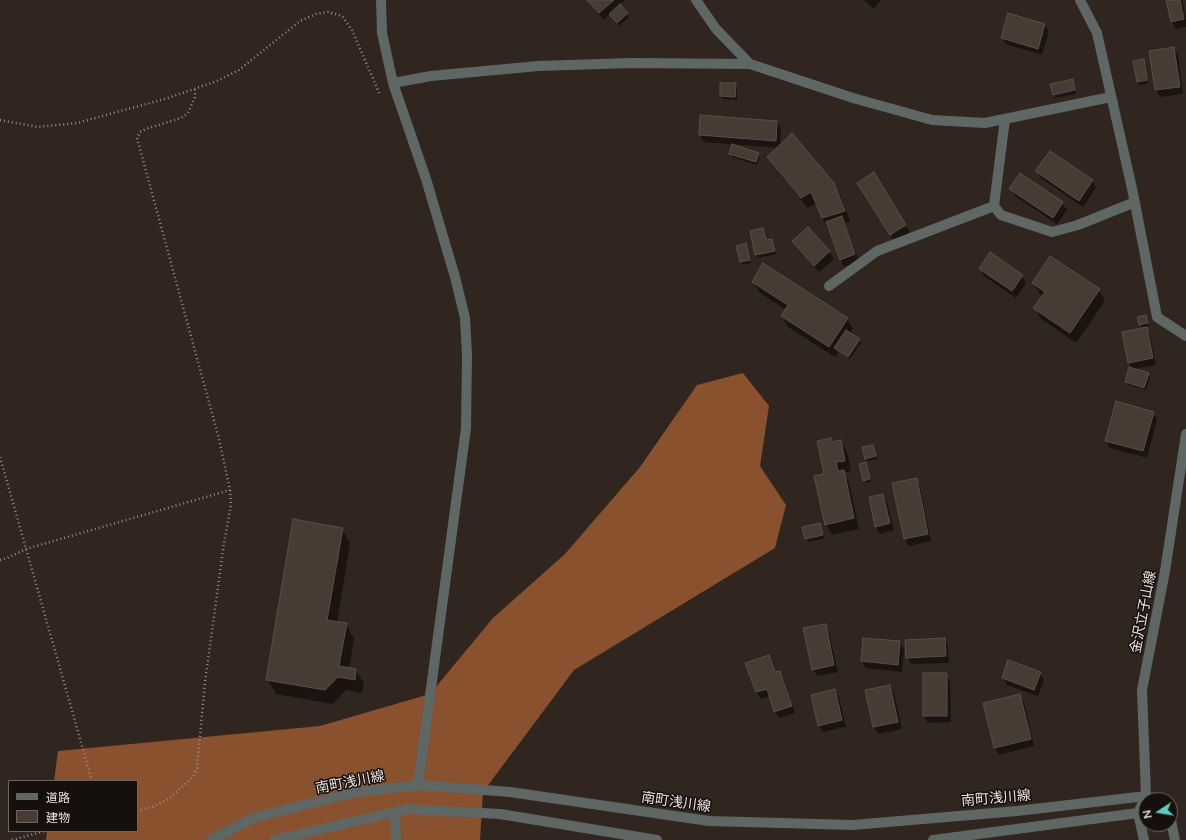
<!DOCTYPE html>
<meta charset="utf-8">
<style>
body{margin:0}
#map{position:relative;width:1186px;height:840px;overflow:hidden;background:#31251f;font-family:Lato,"Noto Sans JP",sans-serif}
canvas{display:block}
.legend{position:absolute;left:8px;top:780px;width:130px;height:52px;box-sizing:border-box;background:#150f0d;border:1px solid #6b6461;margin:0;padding:5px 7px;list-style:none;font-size:12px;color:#ebe3df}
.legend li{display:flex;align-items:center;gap:8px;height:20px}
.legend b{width:20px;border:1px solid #6b6461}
.north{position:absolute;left:1138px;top:792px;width:40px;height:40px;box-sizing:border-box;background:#150f0d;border:1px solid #6b6461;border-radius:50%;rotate:258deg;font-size:11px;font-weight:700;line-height:16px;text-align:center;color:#ebe3df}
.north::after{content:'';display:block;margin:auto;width:14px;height:18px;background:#59cebe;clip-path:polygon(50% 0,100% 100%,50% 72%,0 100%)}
</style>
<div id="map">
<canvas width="1186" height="840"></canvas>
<ul class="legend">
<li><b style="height:5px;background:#5f6765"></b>道路</li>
<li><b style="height:11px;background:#473b34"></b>建物</li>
</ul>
<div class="north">N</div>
</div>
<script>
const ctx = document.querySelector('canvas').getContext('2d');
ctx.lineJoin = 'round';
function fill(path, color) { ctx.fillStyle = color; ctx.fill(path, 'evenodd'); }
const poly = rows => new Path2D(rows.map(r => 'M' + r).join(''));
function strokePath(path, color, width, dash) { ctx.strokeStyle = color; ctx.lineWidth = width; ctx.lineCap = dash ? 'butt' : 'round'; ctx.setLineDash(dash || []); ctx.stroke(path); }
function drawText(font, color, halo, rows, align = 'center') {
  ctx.font = font + ' Lato,"Noto Sans JP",sans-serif'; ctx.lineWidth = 3; ctx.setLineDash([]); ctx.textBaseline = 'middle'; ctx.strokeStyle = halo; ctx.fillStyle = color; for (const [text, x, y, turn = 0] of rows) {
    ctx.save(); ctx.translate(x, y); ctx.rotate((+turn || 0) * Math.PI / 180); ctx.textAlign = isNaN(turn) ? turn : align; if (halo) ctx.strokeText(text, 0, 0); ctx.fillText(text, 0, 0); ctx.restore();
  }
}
fill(poly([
 [743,373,769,406,760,466,786,505,775,548,574,670,483,792,480,840,46,840,47,831,137,831,137,781,54,781,58,751,320,726,430,694,493,618,565,554,640,467,697,385]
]), '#8a512e');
fill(poly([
 [587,0,626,0,620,5,629,17,619,26,610,14,604,20],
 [864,0,881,0,874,9],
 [1167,0,1182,0,1186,18,1186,27,1176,29,1172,22],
 [1045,25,1049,32,1042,55,1006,44,1002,37],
 [1174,48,1178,55,1183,94,1160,97,1156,90],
 [1143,60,1145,64,1148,84,1139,85,1138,82],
 [1073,80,1076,94,1055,98,1051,85],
 [735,84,737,88,737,100,723,99,721,96],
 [701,116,777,122,781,129,780,147,833,184,840,195,850,221,845,223,859,261,844,267,816,203,808,208,775,168,768,157,778,148,704,142,700,135],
 [730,153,758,154,760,157,757,165,732,157],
 [1037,171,1092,181,1096,188,1083,207,1041,178],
 [873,174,910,232,895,242,862,190],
 [1020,174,1062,203,1067,210,1057,224,1015,196,1011,189],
 [808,228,829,252,834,259,819,272,798,248,794,241],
 [763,229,767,241,772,240,774,243,776,254,758,258,756,255],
 [746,244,751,263,743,265,741,261],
 [980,269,1022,276,1026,283,1016,298,984,276],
 [753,282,847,318,853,329,850,334,860,339,861,343,850,359,839,352,835,357,788,327,782,316,786,310,759,292],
 [1033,283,1099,290,1105,301,1076,343,1041,319,1035,308,1043,296,1040,294],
 [1146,316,1149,327,1146,327,1150,335,1156,365,1134,369,1148,373,1150,377,1146,390,1128,385,1126,382,1133,369,1129,363,1142,329,1139,318],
 [1153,413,1157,420,1147,458,1110,448,1106,441],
 [830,439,832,443,841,441,847,452,851,471,844,473,849,482,859,529,832,535,826,524,826,475],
 [873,446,877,459,868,461,866,458],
 [866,463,871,482,866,483,864,480],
 [916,479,920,486,931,541,909,546,905,539],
 [883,495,887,502,894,530,880,534,876,527],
 [804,528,821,528,824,539,808,542],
 [342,529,350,543,337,623,346,624,354,639,349,669,356,670,364,684,362,693,346,690,333,704,276,694,268,680],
 [825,625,829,632,838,672,817,676,813,669],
 [864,639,899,642,904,649,902,672,866,668,862,661],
 [944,639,948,646,949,663,911,664,907,657],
 [768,656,776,673,780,672,784,679,795,713,779,718,775,711,770,696,761,699,757,692,747,663],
 [1040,673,1044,680,1038,696,1007,685,1003,678],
 [946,674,950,681,951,722,928,723,924,716],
 [890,686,894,693,902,729,878,734,874,727,867,691],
 [835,690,839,697,846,727,823,732,819,725],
 [1020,695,1024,702,1034,746,999,755,995,748]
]), '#0007');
const building = poly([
 [587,0,614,0,599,13,587,0],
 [1166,0,1180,0,1184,19,1171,22,1166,0],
 [620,4,628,13,617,23,609,14,620,4],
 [1008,13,1045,24,1038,49,1001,38,1008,13],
 [1174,47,1180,87,1155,90,1149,51,1174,47],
 [1144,59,1147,80,1137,82,1133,61,1144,59],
 [1073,79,1075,90,1053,95,1050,84,1073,79],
 [720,83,736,83,735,97,720,96,720,83],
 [700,115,777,121,776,141,699,135,700,115],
 [792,133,834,183,845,211,822,218,811,192,801,198,767,157,792,133],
 [732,144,759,153,756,162,729,154,732,144],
 [1050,151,1093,180,1079,201,1035,171,1050,151],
 [874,172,906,225,890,235,857,183,874,172],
 [1020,173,1063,202,1053,218,1009,189,1020,173],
 [842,216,855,254,840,260,826,222,842,216],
 [808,227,830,251,814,266,792,241,808,227],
 [763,228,766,240,772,239,775,251,755,255,750,231,763,228],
 [746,243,750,260,740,262,736,246,746,243],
 [990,252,1023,275,1012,291,979,269,990,252],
 [1050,256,1100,289,1070,333,1033,308,1045,292,1032,283,1050,256],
 [763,263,848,318,829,347,781,316,788,305,752,282,763,263],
 [1146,315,1148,323,1139,325,1137,317,1146,315],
 [1147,327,1153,358,1128,363,1122,332,1147,327],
 [846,330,860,339,848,357,834,348,846,330],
 [1129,367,1149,373,1144,388,1125,382,1129,367],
 [1116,401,1154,412,1143,451,1105,441,1116,401],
 [831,438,831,442,841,440,845,461,836,462,838,471,844,470,854,518,825,525,814,476,824,474,817,441,831,438],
 [873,445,876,456,865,459,862,447,873,445],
 [866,462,870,479,863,481,859,464,866,462],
 [917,478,928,534,904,539,892,483,917,478],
 [883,494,890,523,875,527,869,497,883,494],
 [293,519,343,528,327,620,347,623,339,666,356,669,355,680,338,677,325,690,266,680,293,519],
 [820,523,823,535,805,539,802,527,820,523],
 [826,624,834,665,812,670,803,628,826,624],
 [863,638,900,641,898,665,861,661,863,638],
 [945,638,946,656,906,658,905,640,945,638],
 [769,655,775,672,780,671,792,706,774,712,767,689,756,692,745,663,769,655],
 [1008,660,1041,672,1034,690,1002,678,1008,660],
 [923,673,947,673,947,716,923,716,923,673],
 [890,685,898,722,873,727,865,690,890,685],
 [835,689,842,720,818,726,811,695,835,689],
 [1020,694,1031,739,994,748,983,703,1020,694]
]);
fill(building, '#473b34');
strokePath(building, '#5b4e47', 1);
strokePath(poly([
 [0,120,38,127,77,123,168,98,217,81,239,70,300,21,316,14,328,12,342,16,352,30,380,95],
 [0,457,92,781],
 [0,560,7,558,26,549,230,490],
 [137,811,152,807,170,798,193,777,197,768,205,682,224,543,231,505,230,490,219,439,137,138,140,132,146,129,181,118,188,113,195,97,195,89],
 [12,840,45,831]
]), '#978d89', 2.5, [1, 3]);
strokePath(poly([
 [381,0,382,33,393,83,426,179,455,277,465,318,467,355,466,428,418,785],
 [696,0,716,29,750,64,853,98,932,120,985,123,1111,97],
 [1080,0,1097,33,1133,193,1157,317,1186,336],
 [393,83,431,76,538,66,631,63,750,64],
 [1005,119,994,206,1001,215,1052,232,1078,225,1135,202],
 [829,286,877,251,994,206],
 [395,812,396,840]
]), '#5f6765', 10);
strokePath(poly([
 [1170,816,1175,840],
 [211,840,256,817,352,793,418,785,510,792,709,821,853,825,1017,811,1146,796],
 [274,840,408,809,500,814,657,840],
 [933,840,1138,813,1146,814],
 [1144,840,1138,813,1146,796,1142,690,1165,571,1186,434]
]), '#5f6765', 10);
drawText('14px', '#ebe3df', '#150f0d', [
 ["金沢立子山線",1143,612,-79],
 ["南町浅川線",350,782,-11],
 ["南町浅川線",996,798,-5],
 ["南町浅川線",676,802,8]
]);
</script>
